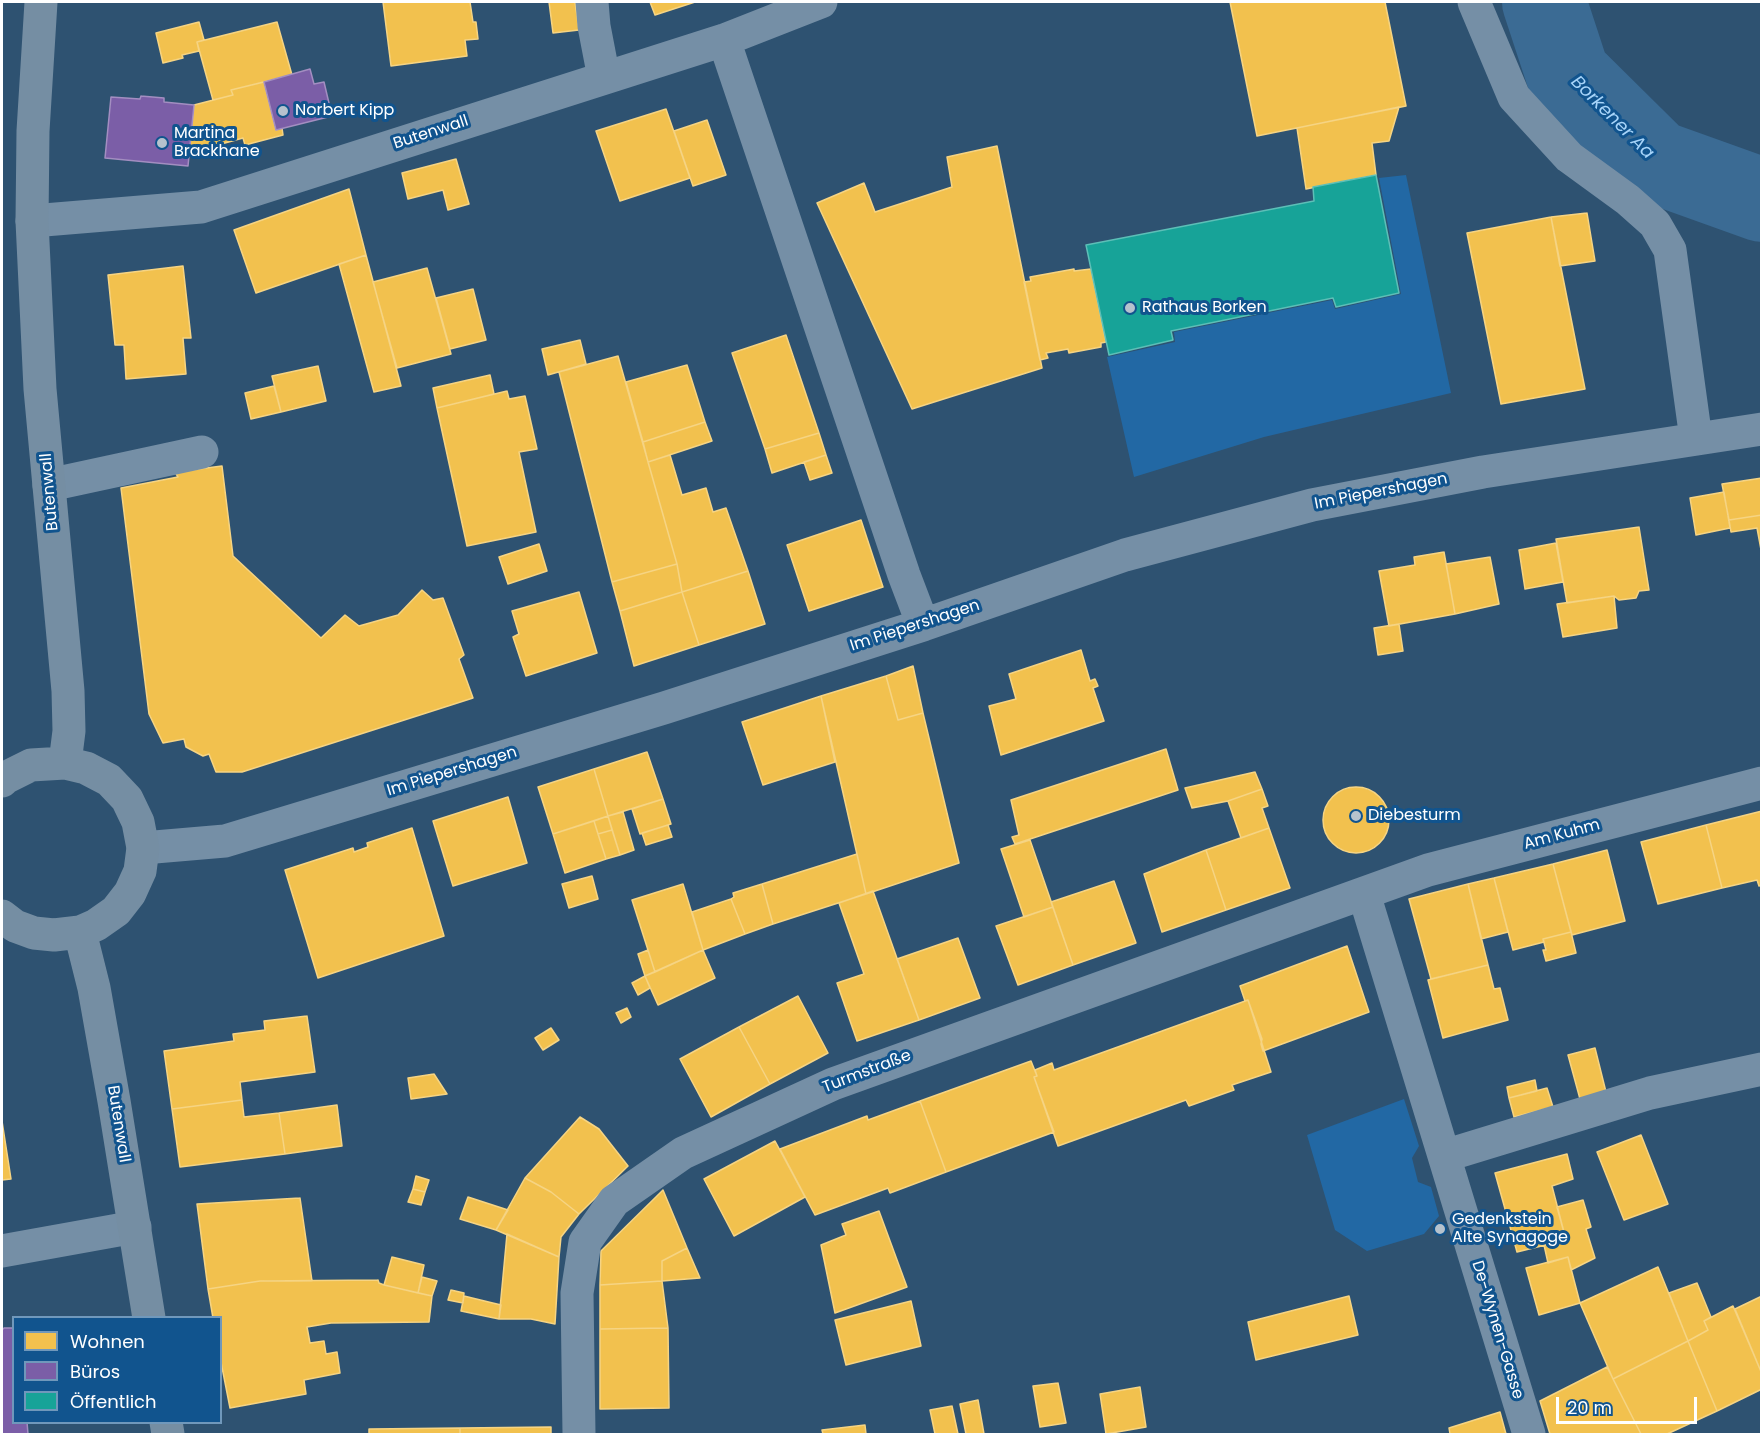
<!DOCTYPE html>
<meta charset="utf-8">
<style>
body{margin:0}
#map{position:relative;width:1763px;height:1436px;overflow:hidden;background:#2e5271;font-family:Poppins,sans-serif}
canvas{display:block}
.frame{position:absolute;inset:0;border:3px solid #fff;pointer-events:none}
.legend{position:absolute;left:12px;top:1316px;width:210px;height:108px;box-sizing:border-box;background:#11548e;border:2px solid #7098bb;margin:0;padding:8px 10px;list-style:none;font-size:18px;color:#fff}
.legend li{display:flex;align-items:center;gap:12px;height:30px}
.legend b{width:30px;border:2px solid #7098bb}
.scale{position:absolute;left:1556px;top:1397px;width:141px;height:27px;box-sizing:border-box;border:3px solid #fff;border-top:0;padding-left:8px;font-size:18px;line-height:21px;white-space:nowrap;color:#fff;-webkit-text-stroke:4px #11548e;paint-order:stroke}
</style>
<div id="map">
<canvas width="1763" height="1436"></canvas>
<div class="frame"></div>
<ul class="legend">
<li><b style="height:16px;background:#f2c14e"></b>Wohnen</li>
<li><b style="height:16px;background:#7b5ea7"></b>Büros</li>
<li><b style="height:16px;background:#17a398"></b>Öffentlich</li>
</ul>
<div class="scale">20 m</div>
</div>
<script>
const ctx = document.querySelector('canvas').getContext('2d');
ctx.lineJoin = 'round';
function fill(path, color) { ctx.fillStyle = color; ctx.fill(path, 'evenodd'); }
const poly = rows => new Path2D(rows.map(r => 'M' + r).join(''));
function strokePath(path, color, width, dash) { ctx.strokeStyle = color; ctx.lineWidth = width; ctx.lineCap = dash ? 'butt' : 'round'; ctx.setLineDash(dash || []); ctx.stroke(path); }
function drawText(font, color, halo, rows, align = 'center') {
  ctx.font = font + ' Poppins,sans-serif'; ctx.lineWidth = 6; ctx.setLineDash([]); ctx.textBaseline = 'middle'; ctx.strokeStyle = halo; ctx.fillStyle = color; for (const [text, x, y, turn = 0] of rows) {
    ctx.save(); ctx.translate(x, y); ctx.rotate((+turn || 0) * Math.PI / 180); ctx.textAlign = isNaN(turn) ? turn : align; if (halo) ctx.strokeText(text, 0, 0); ctx.fillText(text, 0, 0); ctx.restore();
  }
}
fill(poly([
 [1406,175,1451,393,1264,437,1134,477,1107,357,1175,342,1174,332,1332,300,1335,309,1401,294,1379,178],
 [1404,1099,1419,1146,1412,1158,1418,1182,1431,1187,1439,1216,1424,1234,1367,1251,1335,1230,1307,1135]
]), '#2268a4');
const homes = poly([
 [383,2,470,2,473,22,476,22,478,39,465,40,467,56,391,66,383,2],
 [549,2,575,2,579,30,553,33,549,2],
 [650,2,695,2,655,15,650,2],
 [1230,2,1385,2,1406,106,1257,136,1230,2],
 [199,22,204,40,197,42,199,51,182,55,183,58,163,63,156,33,199,22],
 [277,22,292,75,231,90,233,95,213,100,197,42,277,22],
 [264,82,276,130,282,128,283,135,245,145,243,138,189,153,194,105,233,95,231,90,264,82],
 [1399,107,1389,141,1372,143,1376,175,1306,189,1297,128,1399,107],
 [666,109,690,178,620,201,596,131,666,109],
 [707,120,726,175,693,186,674,131,707,120],
 [997,146,1042,368,912,409,817,203,864,183,875,212,952,187,947,157,997,146],
 [456,159,469,204,448,210,443,190,408,199,402,173,456,159],
 [349,189,366,255,256,293,234,230,349,189],
 [1587,213,1595,261,1560,266,1551,217,1587,213],
 [1551,217,1585,389,1501,404,1467,233,1551,217],
 [366,255,401,386,374,392,339,264,366,255],
 [183,266,191,338,183,338,186,374,126,379,124,345,115,345,108,275,183,266],
 [427,268,451,354,397,368,373,282,427,268],
 [1074,269,1074,271,1091,269,1106,342,1101,343,1101,347,1069,353,1068,349,1046,353,1048,358,1040,360,1024,282,1031,281,1030,277,1074,269],
 [473,289,486,340,450,349,436,298,473,289],
 [786,335,819,433,765,449,732,353,786,335],
 [580,340,586,364,548,375,542,349,580,340],
 [618,356,677,564,612,582,559,372,618,356],
 [687,365,705,422,643,442,626,382,687,365],
 [318,366,326,401,281,412,272,376,318,366],
 [490,375,494,394,437,408,433,388,490,375],
 [274,386,281,412,251,419,245,393,274,386],
 [507,391,509,399,525,396,537,449,519,452,536,532,467,546,437,408,507,391],
 [705,422,712,441,648,462,643,442,705,422],
 [819,433,826,455,772,473,765,449,819,433],
 [670,455,682,495,706,488,713,512,726,508,748,571,682,592,677,564,648,462,670,455],
 [826,455,832,473,810,480,804,462,826,455],
 [222,466,233,556,321,638,345,615,359,626,398,615,422,590,433,600,443,598,464,655,459,659,473,698,242,772,216,772,209,754,203,756,186,747,184,739,163,743,149,714,121,488,178,477,175,472,222,466],
 [1762,478,1762,515,1729,520,1722,484,1762,478],
 [1724,492,1730,528,1696,535,1690,498,1724,492],
 [1762,515,1762,555,1757,528,1731,532,1729,520,1762,515],
 [861,520,883,587,809,611,787,545,861,520],
 [1639,527,1649,590,1639,591,1636,598,1619,600,1614,596,1567,603,1556,539,1639,527],
 [1556,543,1563,582,1525,589,1519,550,1556,543],
 [539,544,547,571,508,584,499,557,539,544],
 [1444,552,1455,614,1389,626,1379,571,1415,565,1414,557,1444,552],
 [1490,557,1499,604,1455,614,1446,564,1490,557],
 [677,564,682,592,620,611,612,582,677,564],
 [748,571,765,624,699,645,682,592,748,571],
 [579,592,597,653,526,676,513,637,519,634,512,611,579,592],
 [682,592,699,645,634,666,620,611,682,592],
 [1614,596,1617,628,1563,637,1557,604,1614,596],
 [1399,624,1403,651,1378,655,1374,628,1399,624],
 [1081,650,1090,681,1095,679,1098,686,1093,688,1104,721,1001,755,989,706,1016,699,1009,674,1081,650],
 [913,666,923,713,898,720,886,676,913,666],
 [886,676,898,720,923,713,959,863,866,894,821,696,886,676],
 [821,696,835,762,763,785,742,722,821,696],
 [1166,749,1178,790,1015,844,1012,837,1019,835,1011,800,1166,749],
 [647,752,663,799,608,816,594,769,647,752],
 [594,769,608,816,553,834,538,787,594,769],
 [1255,772,1262,789,1228,801,1192,808,1185,788,1255,772],
 '1323 820a33 33 0 1 1 66 0a33 33 0 1 1-66 0Z',
 [1262,789,1268,806,1262,808,1269,828,1241,838,1228,801,1262,789],
 [508,797,527,863,453,886,433,821,508,797],
 [663,799,671,824,640,834,632,809,663,799],
 [1762,811,1762,885,1759,886,1757,880,1722,888,1706,825,1762,811],
 [623,812,634,850,620,855,608,816,623,812],
 [608,816,612,830,598,834,594,821,608,816],
 [594,821,606,859,565,873,553,834,594,821],
 [668,825,672,837,646,845,642,833,668,825],
 [1706,825,1722,888,1658,904,1641,842,1706,825],
 [412,828,444,936,318,978,285,870,353,848,354,852,368,847,367,843,412,828],
 [1269,828,1290,888,1226,910,1206,850,1269,828],
 [612,830,620,855,606,859,598,834,612,830],
 [1030,840,1053,907,1024,917,1001,849,1030,840],
 [1206,850,1226,910,1162,932,1144,874,1206,850],
 [1607,850,1625,921,1572,935,1553,864,1607,850],
 [857,854,866,894,773,924,762,884,857,854],
 [1553,864,1571,932,1543,939,1544,942,1513,950,1494,878,1553,864],
 [592,876,598,899,569,908,562,884,592,876],
 [1494,878,1508,932,1481,939,1468,884,1494,878],
 [1114,881,1136,943,1073,965,1051,902,1114,881],
 [683,884,703,950,655,972,632,900,683,884],
 [762,884,773,924,745,934,731,899,734,897,733,893,762,884],
 [1468,884,1488,965,1431,979,1409,899,1468,884],
 [873,891,919,1020,857,1041,837,983,864,974,839,903,873,891],
 [731,899,745,934,703,950,692,912,731,899],
 [1053,907,1073,965,1018,985,996,926,1053,907],
 [1571,932,1576,953,1546,961,1543,950,1546,950,1543,939,1571,932],
 [958,938,980,998,919,1020,897,959,958,938],
 [1347,946,1369,1012,1263,1051,1261,1044,1262,1039,1248,1000,1245,1001,1240,986,1347,946],
 [648,950,655,972,645,976,638,954,648,950],
 [703,950,715,978,658,1005,645,976,703,950],
 [1488,965,1494,989,1500,988,1508,1020,1443,1038,1428,980,1488,965],
 [645,976,650,988,638,995,632,983,645,976],
 [798,996,828,1053,770,1084,739,1027,798,996],
 [1248,1000,1271,1072,1232,1085,1234,1090,1189,1106,1186,1100,1058,1146,1034,1077,1037,1076,1035,1070,1052,1063,1054,1070,1248,1000],
 [627,1008,631,1017,621,1023,616,1013,627,1008],
 [307,1016,315,1072,240,1082,242,1100,172,1109,164,1051,234,1041,233,1034,265,1030,264,1021,307,1016],
 [739,1027,770,1084,711,1117,680,1059,739,1027],
 [551,1028,559,1040,543,1050,535,1038,551,1028],
 [1595,1048,1606,1092,1580,1099,1568,1055,1595,1048],
 [1031,1061,1037,1076,1034,1077,1054,1132,946,1172,920,1101,1031,1061],
 [434,1074,447,1094,411,1099,408,1078,434,1074],
 [1535,1080,1537,1091,1509,1098,1507,1087,1535,1080],
 [1547,1088,1553,1107,1514,1117,1509,1098,1547,1088],
 [242,1100,244,1117,279,1113,285,1154,180,1167,172,1109,242,1100],
 [920,1101,946,1172,890,1193,888,1188,815,1215,780,1149,867,1116,868,1120,920,1101],
 [337,1105,342,1146,285,1154,279,1113,337,1105],
 [580,1117,599,1129,628,1166,579,1214,551,1192,525,1178,580,1117],
 [2,1121,11,1179,2,1180,2,1121],
 [1641,1135,1668,1204,1624,1220,1597,1152,1641,1135],
 [775,1141,805,1197,734,1236,704,1179,775,1141],
 [1567,1154,1573,1179,1552,1186,1566,1240,1517,1252,1495,1173,1567,1154],
 [416,1176,429,1180,425,1192,413,1189,416,1176],
 [525,1178,551,1192,579,1214,561,1237,559,1257,496,1230,525,1178],
 [413,1189,425,1192,421,1205,408,1202,413,1189],
 [663,1190,687,1248,662,1261,662,1281,600,1285,601,1251,663,1190],
 [468,1197,508,1210,496,1230,460,1219,468,1197],
 [300,1198,312,1281,260,1281,208,1289,197,1204,300,1198],
 [1583,1200,1591,1227,1586,1229,1595,1258,1571,1270,1568,1257,1548,1263,1544,1245,1566,1240,1557,1207,1583,1200],
 [879,1211,907,1287,835,1313,821,1245,846,1235,842,1224,879,1211],
 [507,1234,559,1257,555,1324,531,1319,499,1319,507,1234],
 [687,1248,700,1278,662,1281,662,1261,687,1248],
 [392,1257,424,1265,418,1293,384,1285,392,1257],
 [1568,1257,1580,1303,1539,1315,1526,1268,1568,1257],
 [1658,1267,1688,1341,1613,1379,1580,1303,1658,1267],
 [422,1277,437,1281,432,1296,418,1293,422,1277],
 [378,1280,379,1283,384,1285,432,1296,429,1322,331,1323,307,1327,310,1343,324,1341,326,1354,337,1352,340,1373,304,1380,306,1394,230,1408,220,1357,220,1318,213,1318,208,1289,260,1281,378,1280],
 [662,1281,668,1328,600,1329,600,1285,662,1281],
 [1697,1283,1711,1317,1704,1321,1708,1330,1688,1341,1669,1293,1697,1283],
 [451,1290,464,1293,463,1303,448,1300,451,1290],
 [464,1296,501,1305,499,1319,461,1311,464,1296],
 [1349,1296,1358,1335,1256,1360,1248,1322,1349,1296],
 [1762,1296,1762,1374,1735,1309,1762,1296],
 [911,1301,921,1346,846,1365,835,1320,911,1301],
 [1733,1306,1762,1374,1762,1389,1717,1411,1688,1341,1708,1330,1704,1321,1733,1306],
 [668,1328,669,1408,600,1409,600,1329,668,1328],
 [1688,1341,1717,1411,1667,1434,1641,1434,1613,1379,1688,1341],
 [1607,1367,1641,1434,1550,1434,1540,1401,1607,1367],
 [1058,1383,1066,1423,1040,1427,1033,1386,1058,1383],
 [1140,1387,1146,1427,1106,1434,1100,1394,1140,1387],
 [978,1400,984,1434,966,1434,960,1404,978,1400],
 [952,1406,958,1434,935,1434,930,1410,952,1406],
 [1500,1412,1506,1434,1450,1434,1449,1428,1500,1412],
 [865,1425,866,1434,823,1434,822,1430,865,1425],
 [551,1427,551,1434,460,1434,460,1428,551,1427],
 [460,1428,460,1434,369,1434,369,1429,460,1428]
]);
fill(homes, '#f2c14e');
strokePath(homes, '#f6d483', 1.5);
const offices = poly([
 [310,69,314,84,324,82,332,116,276,130,264,82,310,69],
 [141,96,164,98,164,102,194,105,188,166,105,158,111,97,140,99,141,96],
 [4,1328,14,1328,14,1422,27,1422,28,1434,2,1434,2,1330,4,1328]
]);
fill(offices, '#7b5ea7');
strokePath(offices, '#a38ec1', 1.5);
const public = poly([
 [1376,175,1399,293,1336,307,1333,298,1171,331,1173,340,1109,355,1086,245,1314,201,1313,187,1376,175]
]);
fill(public, '#17a398');
strokePath(public, '#5dbfb7', 1.5);
strokePath(poly([
 [1544,2,1568,75,1656,162,1762,200]
]), '#3b6b94', 84);
strokePath(poly([
 [592,2,594,26,604,78],
 [1474,2,1514,97,1569,157,1628,200,1655,224,1670,250,1696,439],
 [724,40,904,575,923,625],
 [32,221,201,207,724,40,821,2],
 [49,485,202,452],
 [143,848,225,841,664,708,923,625,1125,555,1312,505,1483,472,1762,429],
 [1364,894,1529,1434],
 [1444,1156,1650,1093,1762,1069],
 [2,1251,135,1227],
 [579,1434,577,1293,585,1242,614,1201,683,1153,833,1084,1428,870,1762,783]
]), '#758fa6', 33);
strokePath(poly([
 [41,2,33,131,32,221,40,389,68,691,69,731,65,763],
 [2,781,5,778,31,765,65,763,86,768,109,780,127,799,138,822,143,848,140,871,130,893,116,911,96,925,80,932,54,935,34,933,15,926,2,916],
 [80,932,94,988,114,1101,149,1318],
 [166,1422,168,1434]
]), '#758ea3', 33);
for (const [x, y, r, color] of [
 [283,111,6,"#b6c2cd"],
 [162,143,6,"#b6c2cd"],
 [1130,308,6,"#b6c2cd"],
 [1356,816,6,"#b6c2cd"],
 [1440,1229,6,"#b6c2cd"]
]) { const dot = new Path2D(); dot.arc(x, y, r, 0, 2 * Math.PI); ctx.fillStyle = color; ctx.fill(dot); strokePath(dot, '#11548e', 2); }
drawText('16px', '#fff', '#11548e', [
 ["Norbert Kipp",295,111],
 ["Martina",174,134],
 ["Brackhane",174,152],
 ["Rathaus Borken",1142,308],
 ["Diebesturm",1368,816],
 ["Gedenkstein",1452,1220],
 ["Alte Synagoge",1452,1238]
], 'left');
drawText('16px', '#fff', '#11548e', [
 ["Butenwall",431,133,-18],
 ["Butenwall",50,492,-95],
 ["Im Piepershagen",1381,492,-11],
 ["Im Piepershagen",915,626,-18],
 ["Im Piepershagen",452,772,-17],
 ["Am Kuhm",1562,835,-15],
 ["Turmstraße",867,1072,-21],
 ["Butenwall",118,1124,81],
 ["De-Wynen-Gasse",1497,1330,73]
]);
drawText('italic 18px', '#a7d4f9', '#11548e', [
 ["Borkener Aa",1612,118,45]
]);
</script>
